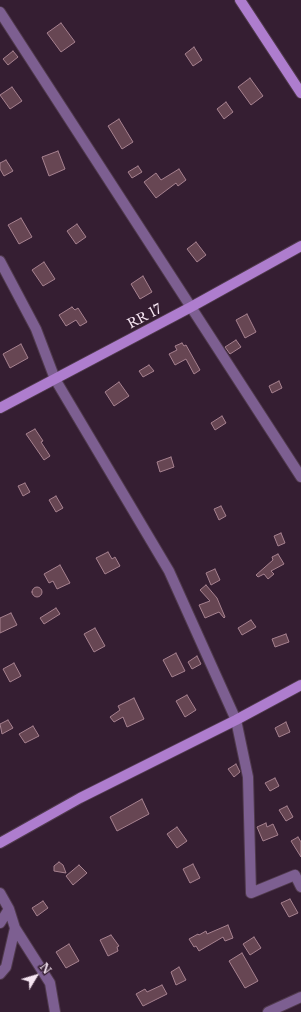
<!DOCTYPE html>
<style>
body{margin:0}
#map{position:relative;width:301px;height:1012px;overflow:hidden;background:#351e32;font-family:"Libre Baskerville",serif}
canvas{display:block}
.north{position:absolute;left:16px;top:956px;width:40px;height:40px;-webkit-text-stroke:3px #351e32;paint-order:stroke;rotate:52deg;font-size:11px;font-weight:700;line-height:16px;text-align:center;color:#f6e5f2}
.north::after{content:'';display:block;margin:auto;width:14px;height:18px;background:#f6e5f2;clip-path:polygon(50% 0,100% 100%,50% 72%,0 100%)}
</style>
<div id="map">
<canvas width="301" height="1012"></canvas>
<div class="north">N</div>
</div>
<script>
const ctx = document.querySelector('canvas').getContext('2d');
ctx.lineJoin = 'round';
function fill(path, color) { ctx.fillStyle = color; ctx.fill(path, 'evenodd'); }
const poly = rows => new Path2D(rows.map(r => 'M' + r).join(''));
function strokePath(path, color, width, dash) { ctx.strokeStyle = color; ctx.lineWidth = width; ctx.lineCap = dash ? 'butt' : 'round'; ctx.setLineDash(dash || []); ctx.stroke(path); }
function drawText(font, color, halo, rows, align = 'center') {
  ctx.font = font + ' "Libre Baskerville",serif'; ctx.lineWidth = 3; ctx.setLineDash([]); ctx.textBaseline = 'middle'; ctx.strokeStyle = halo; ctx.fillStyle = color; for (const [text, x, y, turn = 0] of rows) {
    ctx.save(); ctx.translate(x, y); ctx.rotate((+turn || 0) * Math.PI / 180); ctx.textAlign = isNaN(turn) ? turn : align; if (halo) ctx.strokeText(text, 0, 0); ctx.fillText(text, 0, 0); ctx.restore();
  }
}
const building = poly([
 [61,23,75,42,61,52,47,33,61,23],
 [194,47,202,60,193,66,185,54,194,47],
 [13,51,18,57,8,65,3,59,13,51],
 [250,78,263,96,251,105,238,87,250,78],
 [12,87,22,101,10,109,0,95,12,87],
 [226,102,233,112,224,119,217,109,226,102],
 [119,119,133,142,122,149,108,126,119,119],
 [58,151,65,169,49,176,42,157,58,151],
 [6,160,13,171,4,176,0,169,0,163,6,160],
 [138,166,142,172,132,178,128,172,138,166],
 [179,169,186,180,178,186,176,183,156,198,144,182,156,173,161,180,179,169],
 [21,218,32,237,19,244,8,225,21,218],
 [77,224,86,237,76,244,67,231,77,224],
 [196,242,206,255,197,262,187,249,196,242],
 [44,262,55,279,43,286,32,270,44,262],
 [143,276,152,292,140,299,131,284,143,276],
 [72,307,75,310,78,308,87,322,80,326,76,320,66,326,59,315,72,307],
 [247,314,256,332,245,338,236,320,247,314],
 [236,340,241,347,230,354,225,347,236,340],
 [182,343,184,346,186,345,200,370,194,374,186,359,175,365,169,354,177,350,175,346,182,343],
 [21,344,28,358,10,368,3,354,21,344],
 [149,365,154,371,143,377,139,371,149,365],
 [279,381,282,388,272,393,269,386,279,381],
 [119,382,129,396,114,406,105,392,119,382],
 [222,416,226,423,215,430,211,423,222,416],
 [35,429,43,441,41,442,50,456,44,460,26,434,35,429],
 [171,457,174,467,160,472,157,462,171,457],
 [25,483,30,492,23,496,18,486,25,483],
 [56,496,63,508,56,512,49,500,56,496],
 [221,506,226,516,219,520,214,509,221,506],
 [281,533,285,543,278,546,274,536,281,533],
 [108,552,112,559,115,557,120,566,105,574,96,558,108,552],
 [278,554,284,564,271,571,274,574,268,579,264,574,258,577,256,575,273,560,272,557,278,554],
 [60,565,70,583,57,589,53,581,49,583,44,574,60,565],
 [215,569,220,580,211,585,206,573,215,569],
 [206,585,217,598,225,617,224,618,219,612,205,618,199,605,210,601,200,590,206,585],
 '32 592a5 5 0 1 1 10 0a5 5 0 1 1-10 0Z',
 [56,608,60,614,44,624,40,618,56,608],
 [11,613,17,625,0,633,0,618,11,613],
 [251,620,256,627,242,635,238,628,251,620],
 [95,628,105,646,94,652,84,634,95,628],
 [286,634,289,642,275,647,272,639,286,634],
 [176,653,185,671,172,677,163,660,176,653],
 [197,656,201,664,192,669,188,662,197,656],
 [14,663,21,676,10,682,3,669,14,663],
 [187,695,196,710,185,717,176,701,187,695],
 [134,698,144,719,127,727,123,717,114,722,110,717,120,710,118,706,134,698],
 [8,720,13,728,2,734,0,724,8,720],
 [286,722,290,732,279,737,275,728,286,722],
 [33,726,39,736,25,743,19,734,33,726],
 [236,764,240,772,234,777,228,769,236,764],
 [275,778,279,786,270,791,265,783,275,778],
 [142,799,149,814,117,831,110,817,142,799],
 [287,806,293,817,286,821,279,810,287,806],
 [266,823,267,827,273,824,278,835,263,841,257,827,266,823],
 [177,827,187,841,177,848,167,834,177,827],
 [298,837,301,842,301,857,291,841,298,837],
 [59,862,63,865,66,873,54,871,54,866,59,862],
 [193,864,200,878,190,883,183,869,193,864],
 [79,865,87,873,73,885,66,876,79,865],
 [290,899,298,913,289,917,281,903,290,899],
 [43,901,48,908,37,916,32,908,43,901],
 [228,925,233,938,225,941,223,937,199,951,196,946,194,947,189,939,198,934,199,935,206,931,207,934,228,925],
 [111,935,119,946,117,947,118,951,108,956,100,940,111,935],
 [254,937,261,948,250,955,243,944,254,937],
 [69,944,79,961,66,968,56,952,69,944],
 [242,953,258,981,245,988,229,961,242,953],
 [179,967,186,980,176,985,171,972,179,967],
 [162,985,167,994,143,1006,136,994,145,989,147,992,162,985]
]);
fill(building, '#674653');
strokePath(building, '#a78290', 1);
const street = poly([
 [0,12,301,477],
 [0,261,36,329,55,379,169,571,236,720,248,777,251,893,295,875,301,887],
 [0,893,9,909,15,928,50,983,55,1012],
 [0,923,9,909],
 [0,974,6,967,15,928],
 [268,1012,301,997]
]);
const secondary = poly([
 [240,0,301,93],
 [0,408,191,307,301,246],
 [0,843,80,798,236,720,301,685]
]);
strokePath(street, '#503a4d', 12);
strokePath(secondary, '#503a4d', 12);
strokePath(street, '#7d5f91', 10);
strokePath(secondary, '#ae7dce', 10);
drawText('13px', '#f6e5f2', '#351e32', [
 ["RR 17",145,317,-28]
]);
</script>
